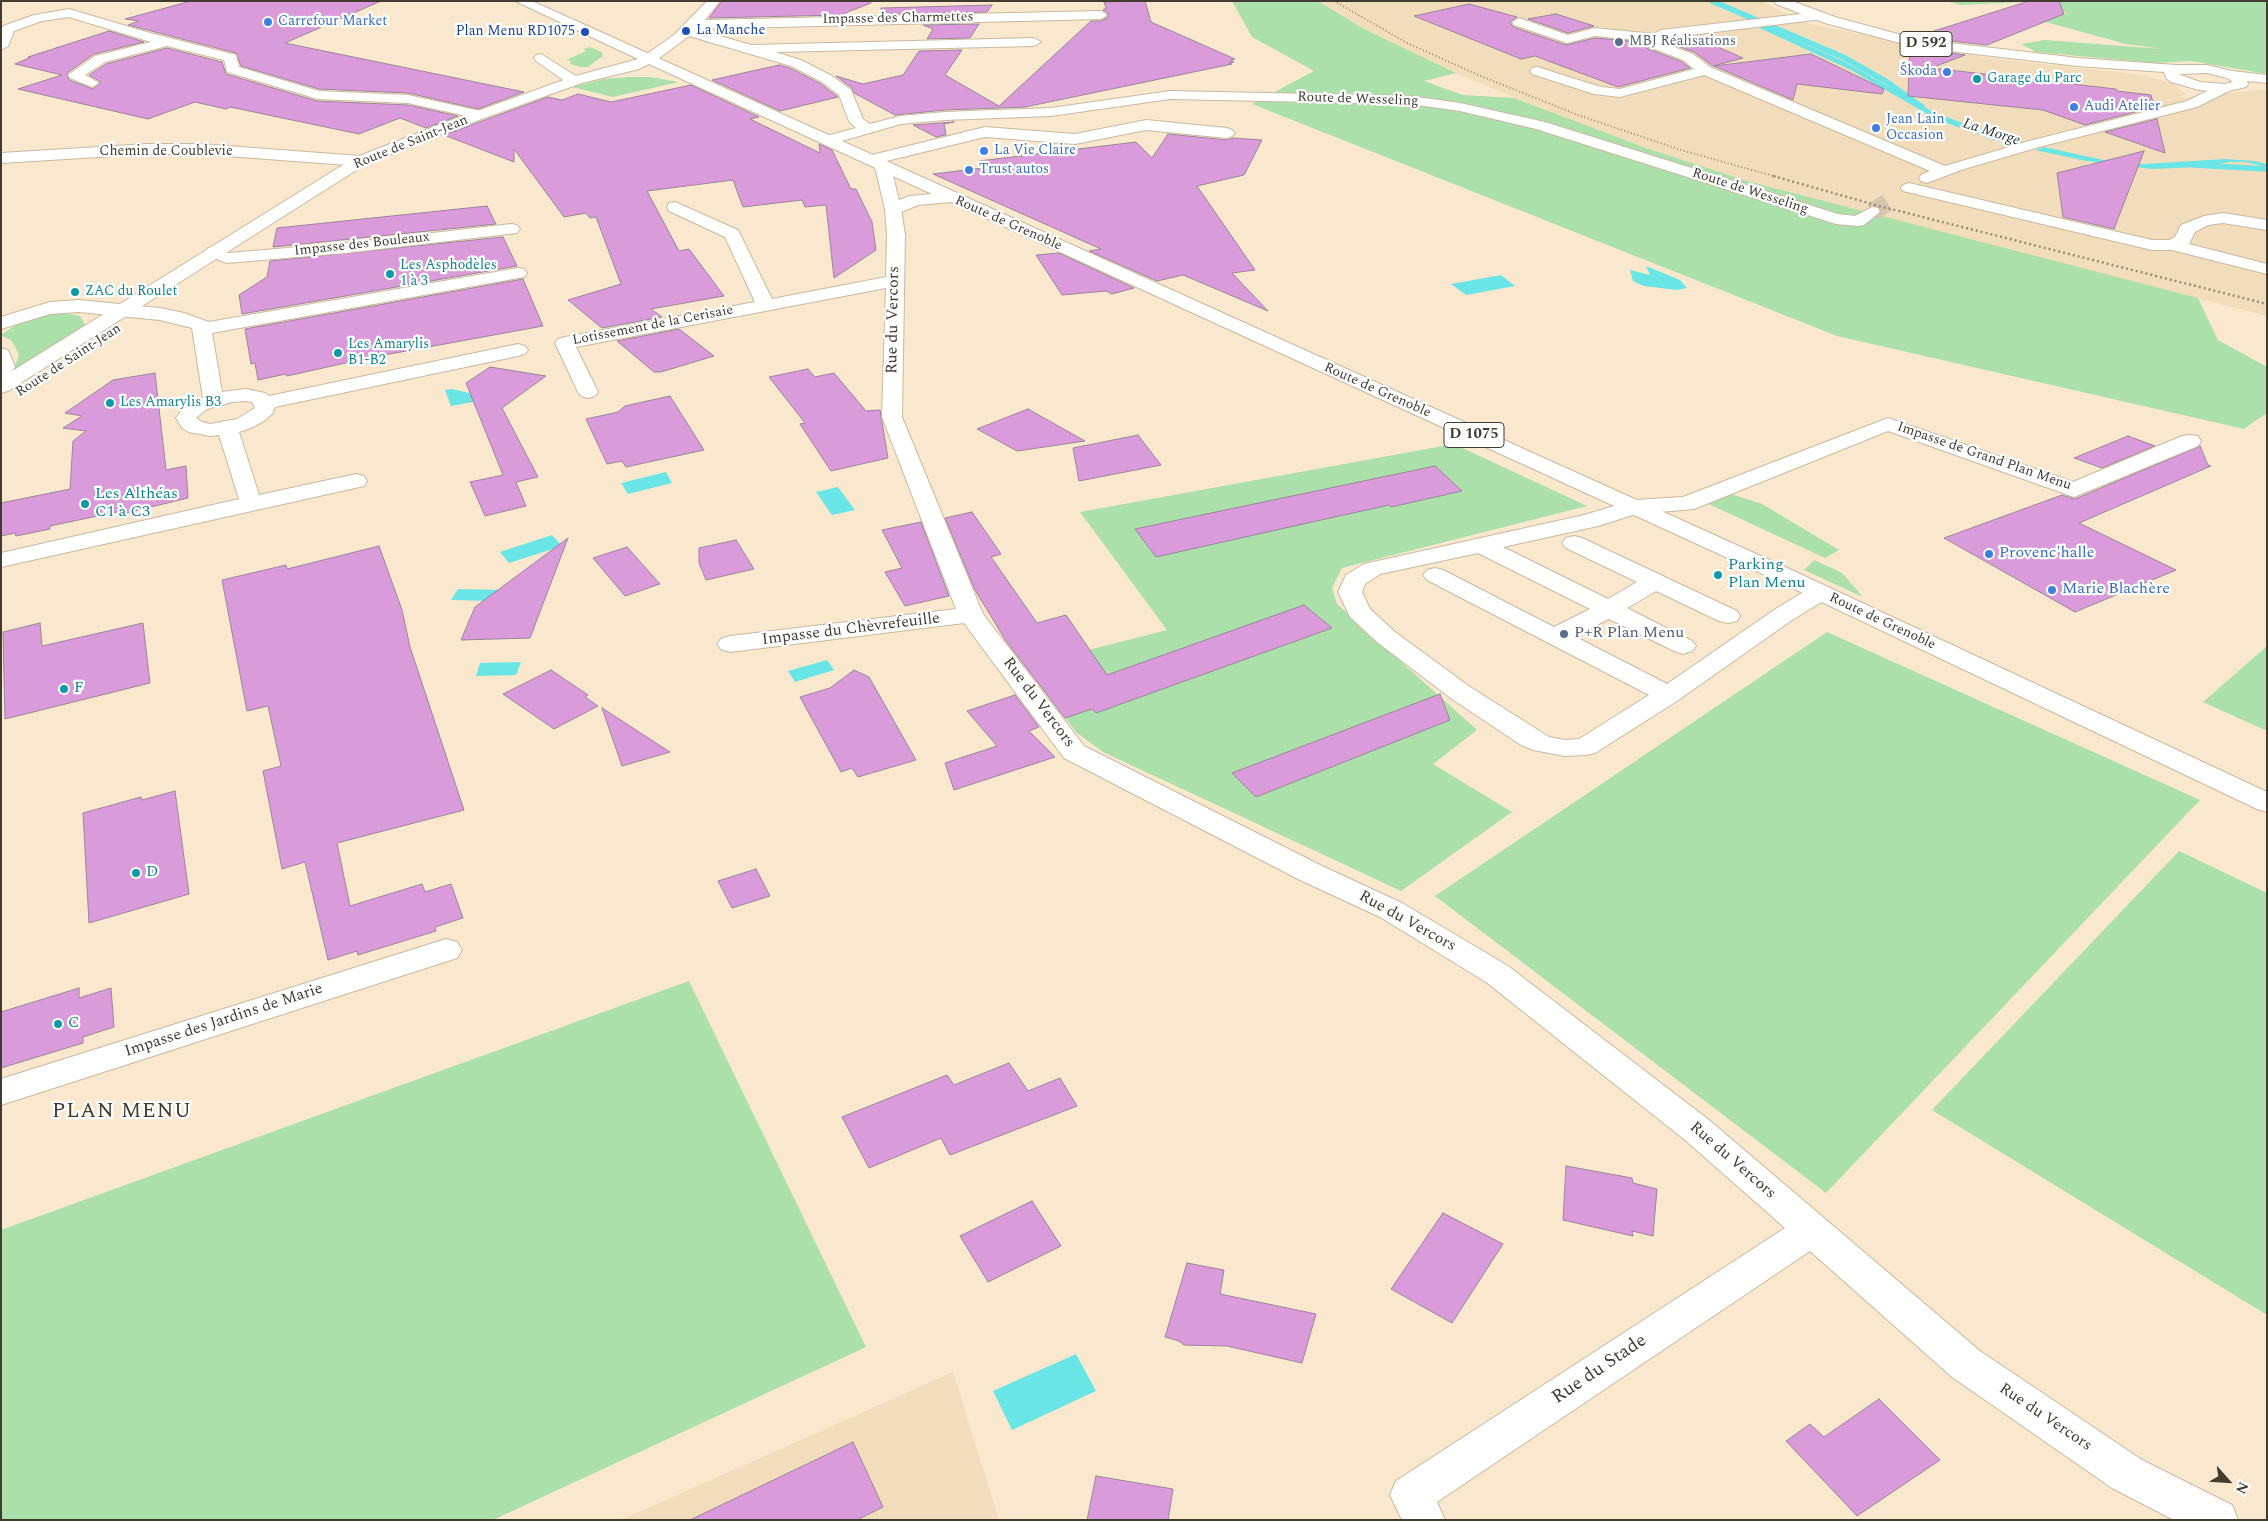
<!DOCTYPE html>
<meta charset="utf-8">
<style>
body{margin:0}
#map{position:relative;width:2268px;height:1521px;overflow:hidden;background:#f9e8cd;font-family:Spectral,serif}
canvas{display:block}
.frame{position:absolute;inset:0;border:2px solid #413b30;pointer-events:none}
.north{position:absolute;left:2203px;top:1456px;width:50px;height:50px;-webkit-text-stroke:4px #fff;paint-order:stroke;rotate:116deg;font-size:14px;font-weight:700;line-height:20px;text-align:center;color:#413b30}
.north::after{content:'';display:block;margin:auto;width:18px;height:22px;background:#413b30;clip-path:polygon(50% 0,100% 100%,50% 72%,0 100%)}
</style>
<div id="map">
<canvas width="2268" height="1521"></canvas>
<div class="frame"></div>
<div class="north">N</div>
</div>
<script>
const g = document.querySelector('canvas').getContext('2d');
g.lineJoin = 'round';
function fillPath(path, color) { g.fillStyle = color; g.fill(path, 'evenodd'); }
const toPath = rows => new Path2D(rows.map(r => 'M' + r).join(''));
function trace(path, color, width, dash) { g.strokeStyle = color; g.lineWidth = width; g.lineCap = dash ? 'butt' : 'round'; g.setLineDash(dash || []); g.stroke(path); }
function write(font, color, halo, rows, align = 'center') {
  g.font = font + ' Spectral,serif'; g.lineWidth = 4.5; g.setLineDash([]); g.textBaseline = 'middle'; g.strokeStyle = halo; g.fillStyle = color; for (const [text, x, y, turn = 0] of rows) {
    g.save(); g.translate(x, y); g.rotate((+turn || 0) * Math.PI / 180); g.textAlign = isNaN(turn) ? turn : align; if (halo) g.strokeText(text, 0, 0); g.fillText(text, 0, 0); g.restore();
  }
}
const built = toPath([
 [1318,1,1763,1,1801,22,1939,50,2005,60,2144,75,2174,84,2186,94,2178,98,2267,89,2267,316,1891,220,1747,181,1646,148,1574,122,1456,73,1364,29],
 [953,1372,999,1520,621,1520]
]);
const green = toPath([
 [1232,1,1318,1,1364,29,1456,73,1424,81,1463,95,1514,98,1646,148,1747,181,2198,298,2218,340,2267,367,2267,413,2244,429,1837,336,1252,104,1314,71,1252,37],
 [1946,1,2267,1,2267,74,2191,61,2154,63,2036,52,2021,44,2045,40,2162,49,2126,44,2042,21,2068,13,2022,2,1961,5],
 [590,47,602,52,603,56,588,67,580,67,570,64,571,61,566,60,586,51,583,49],
 [627,77,650,77,679,82,613,97,572,87,604,79],
 [62,313,80,316,86,326,5,380,15,366,19,355,12,341,1,335,17,324,36,317],
 [1454,444,1587,506,1342,568,1332,588,1337,604,1477,730,1433,764,1512,812,1401,891,1103,752,1077,733,1025,666,1167,630,1080,512],
 [1722,491,1762,504,1839,550,1825,558,1700,500],
 [1814,560,1842,573,1863,597,1804,570],
 [1827,632,2200,800,1826,1193,1435,896],
 [2267,646,2267,731,2203,702],
 [2179,851,2267,893,2267,1315,1932,1110],
 [689,981,866,1347,493,1520,1,1520,1,1230]
]);
const water = toPath([
 [1759,23,1845,62,1933,112,1992,134,2027,143,2018,145,1994,140,1936,119,1851,70,1751,24],
 [2044,147,2108,161,2144,164,2225,159,2254,161,2267,164,2267,167,2246,162,2230,162,2198,167,2152,169,2087,161,2035,150],
 [1646,266,1680,280,1687,288,1677,290,1644,286,1633,281,1630,270,1650,275],
 [1501,275,1515,286,1466,295,1451,284],
 [452,389,482,396,484,400,451,406,445,390],
 [666,472,672,483,628,494,621,483],
 [838,487,855,510,832,515,816,492],
 [552,535,562,546,509,563,500,552],
 [458,589,502,590,496,601,451,600],
 [827,660,834,670,795,682,788,671],
 [521,662,516,675,476,676,480,663],
 [1076,1354,1096,1391,1012,1430,993,1391]
]);
const stream = toPath([
 [1712,1,1843,57,1887,82,1922,107],
 [2194,165,2267,169]
]);
const building = toPath([
 [191,1,381,1,285,43,524,92,478,109,408,93,319,89,241,66,236,53,128,25,139,21,125,19,191,1],
 [722,1,870,1,871,3,840,15,709,18,722,1],
 [1145,1,1151,22,1235,59,1231,60,1234,62,1229,63,1232,64,1025,107,945,110,895,115,854,93,852,88,836,76,863,84,903,75,919,51,962,50,945,75,999,106,1091,21,1101,21,1108,17,1108,13,1103,10,1106,8,1104,2,1145,1],
 [2029,1,2059,1,2064,14,1987,45,1915,37,2029,1],
 [1469,4,1517,17,1510,22,1513,27,1566,45,1595,38,1641,42,1646,48,1682,62,1690,68,1618,87,1535,56,1521,59,1414,16,1469,4],
 [992,5,987,12,891,14,881,10,881,8,992,5],
 [1556,14,1594,26,1568,33,1528,19,1556,14],
 [979,24,970,38,927,39,933,29,923,25,979,24],
 [109,31,144,42,94,54,67,73,69,80,93,89,101,82,89,75,106,64,167,48,222,62,226,74,317,101,408,105,458,116,426,128,400,118,359,134,230,107,226,109,195,102,148,119,18,89,62,75,15,64,31,57,28,57,109,31],
 [1697,38,1743,58,1713,66,1694,52,1669,43,1697,38],
 [1910,48,1965,55,1931,68,2116,89,2117,91,2151,95,2154,107,2085,125,2043,110,1908,96,1910,48],
 [1811,54,1884,89,1882,94,1797,84,1793,100,1714,66,1811,54],
 [779,65,790,68,821,84,838,97,780,111,712,80,779,65],
 [691,85,759,117,750,119,820,153,819,144,832,150,851,189,856,189,872,222,876,250,834,278,826,205,805,207,802,200,743,207,733,180,647,191,679,251,689,249,724,296,651,309,662,317,602,328,568,300,621,284,596,217,590,218,586,213,564,217,514,149,514,162,444,135,548,97,562,100,578,94,611,102,691,85],
 [2157,119,2165,153,2105,132,2157,119],
 [954,122,944,124,946,135,936,137,913,125,954,122],
 [1168,134,1227,140,1233,138,1262,140,1244,175,1197,186,1255,270,1232,273,1268,311,1183,275,1157,281,1089,251,1101,249,933,174,990,167,979,161,1136,142,1152,158,1168,134],
 [2144,151,2114,229,2063,217,2057,173,2144,151],
 [487,206,496,224,273,247,277,228,487,206],
 [503,237,517,266,242,314,239,295,267,277,270,261,503,237],
 [1059,253,1134,288,1112,294,1106,291,1062,295,1036,255,1059,253],
 [523,279,543,326,368,358,287,376,286,374,258,380,255,363,251,364,245,329,523,279],
 [679,329,714,356,661,372,654,372,617,341,679,329],
 [490,367,546,376,502,408,538,477,516,482,526,506,485,516,470,482,503,475,466,383,490,367],
 [808,369,815,377,834,373,866,411,880,410,888,458,831,471,800,424,805,423,769,377,808,369],
 [155,373,166,470,186,466,188,498,126,513,126,510,50,526,50,529,16,536,15,533,1,536,1,503,70,489,73,441,86,431,63,428,82,416,65,413,113,380,155,373],
 [670,396,704,450,626,467,622,461,607,464,586,419,618,412,625,406,670,396],
 [1028,409,1085,441,1017,451,977,429,1028,409],
 [1138,435,1161,465,1079,481,1073,448,1138,435],
 [2128,436,2155,446,2102,468,2074,458,2128,436],
 [2200,446,2208,465,2211,466,2079,523,2176,570,2075,612,1944,538,2062,495,2075,499,2200,446],
 [1435,466,1462,491,1391,507,1389,505,1312,522,1156,557,1135,529,1435,466],
 [972,512,1001,554,991,557,1037,623,1066,615,1107,675,1304,605,1332,628,1096,713,1092,709,1065,718,1006,641,975,590,945,518,972,512],
 [921,522,949,596,905,606,885,572,902,568,882,530,921,522],
 [568,538,530,638,461,640,475,607,568,538],
 [736,540,754,569,706,580,699,563,699,548,736,540],
 [379,546,402,610,410,647,464,810,337,843,350,906,422,884,425,892,451,884,463,918,435,927,436,931,358,955,357,951,328,960,305,862,282,869,263,771,281,766,268,706,247,711,222,580,286,565,287,569,379,546],
 [627,547,660,584,625,596,593,558,627,547],
 [40,623,42,646,143,623,150,683,5,719,3,632,40,623],
 [551,670,588,695,585,697,598,706,554,729,503,694,551,670],
 [854,670,869,677,916,760,858,777,852,768,841,772,800,697,830,688,854,670],
 [1440,694,1450,720,1256,797,1232,773,1440,694],
 [1015,695,1039,727,1029,731,1055,757,954,790,945,763,997,746,967,711,1015,695],
 [602,708,670,752,622,766,602,708],
 [175,791,189,894,89,923,83,813,141,797,142,800,175,791],
 [756,869,770,896,732,908,718,881,756,869],
 [79,988,79,998,111,988,114,1027,83,1037,83,1043,1,1068,1,1012,79,988],
 [1009,1063,1028,1091,1060,1078,1077,1106,950,1155,941,1138,869,1168,842,1117,947,1075,954,1085,1009,1063],
 [1566,1166,1632,1178,1633,1183,1657,1189,1653,1236,1632,1231,1633,1236,1563,1220,1566,1166],
 [1032,1201,1061,1246,988,1282,960,1236,1032,1201],
 [1443,1213,1503,1244,1452,1323,1391,1289,1443,1213],
 [1187,1263,1224,1270,1220,1294,1316,1314,1302,1363,1227,1346,1184,1345,1179,1341,1165,1337,1187,1263],
 [1879,1399,1940,1460,1857,1516,1786,1441,1810,1424,1824,1437,1879,1399],
 [853,1442,883,1507,857,1520,690,1520,853,1442],
 [1096,1476,1173,1489,1168,1520,1087,1520,1096,1476]
]);
const minorTunnel = toPath([
 [1872,212,1894,198]
]);
const minor = toPath([
 [707,1,720,1,705,20,1101,11,1107,15,1101,19,696,29,751,45,1034,38,1041,42,1034,46,775,52,801,60,832,76,851,90,863,119,870,124,900,116,945,112,1051,108,1170,91,1410,96,1460,103,1545,122,1838,214,1855,216,1872,207,1878,208,1880,212,1864,225,1858,226,1836,224,1536,129,1460,111,1410,104,1170,99,1051,116,945,120,901,124,828,145,823,143,820,140,823,137,856,128,849,121,839,95,822,82,791,66,689,36,654,62,644,62,642,59,644,56,674,35,707,1],
 [69,9,150,33,236,55,239,67,319,91,408,95,485,112,487,115,480,119,408,103,318,99,227,72,224,60,167,46,105,62,85,75,99,83,92,87,70,78,68,75,95,56,151,42,69,17,42,21,14,31,8,46,1,50,1,29,3,26,34,15,69,9],
 [1818,12,1823,13,1824,16,1823,19,1665,38,1661,42,1693,54,1710,67,1945,166,2029,141,2187,101,2219,85,2229,85,2231,88,2229,91,2197,107,2039,147,1961,170,1927,183,1921,181,1919,178,1921,175,1930,171,1704,75,1620,97,1594,94,1532,74,1530,71,1532,68,1537,67,1601,87,1620,89,1694,69,1683,60,1647,46,1645,43,1647,41,1595,36,1567,43,1514,25,1512,22,1519,18,1568,35,1595,28,1654,34,1661,30,1818,12],
 [541,54,579,78,581,81,579,84,569,84,536,61,534,58,536,55,541,54],
 [1146,120,1227,128,1232,130,1235,133,1232,136,1227,138,1146,130,1075,144,985,137,870,165,864,163,862,160,864,157,985,127,1075,134,1146,120],
 [147,144,201,144,360,156,366,158,368,161,366,164,360,166,201,154,147,154,1,163,1,153,147,144],
 [883,162,889,164,891,167,901,209,905,235,902,417,983,614,1084,746,1322,866,1402,903,1508,966,1709,1120,1980,1351,2142,1460,2232,1505,2238,1520,2174,1520,2112,1488,1952,1377,1810,1251,1437,1502,1445,1520,1402,1520,1390,1495,1396,1481,1785,1228,1685,1140,1486,982,1380,917,1300,880,1064,758,964,623,730,652,721,649,717,644,721,639,730,636,956,609,882,417,886,288,576,347,598,392,595,396,588,398,581,396,578,392,555,343,558,339,565,337,755,302,725,237,669,211,667,207,669,203,675,202,738,230,772,299,886,277,887,235,885,209,875,167,877,164,883,162],
 [1909,183,2152,240,2169,240,2175,237,2181,225,2204,216,2223,213,2267,220,2267,230,2223,223,2208,225,2195,232,2189,244,2267,264,2267,274,2172,250,2152,250,1903,191,1901,188,1903,185,1909,183],
 [511,224,517,225,520,229,517,233,345,253,227,263,208,256,205,252,208,248,214,247,229,253,345,243,511,224],
 [518,268,524,269,527,273,524,277,212,333,222,392,246,389,265,393,269,396,518,344,525,346,528,350,525,354,518,356,275,407,272,414,264,421,251,428,239,432,259,495,356,474,364,476,367,481,364,486,1,567,1,553,239,499,219,435,210,436,189,432,182,428,176,418,184,407,203,398,192,328,160,320,79,312,50,314,1,329,1,317,50,302,79,300,160,308,184,313,209,322,518,268],
 [246,401,252,402,255,408,237,419,210,424,202,422,196,418,207,409,232,402,246,401],
 [1,348,8,350,15,367,8,376,1,378,1,348],
 [1888,418,2073,482,2182,436,2190,435,2198,436,2201,441,2198,446,2074,497,1888,431,1694,509,1636,514,1598,526,1503,547,1608,599,1637,582,1566,548,1562,543,1566,538,1574,536,1582,538,1737,611,1740,616,1737,621,1728,623,1719,621,1656,591,1627,608,1692,641,1696,646,1692,651,1683,654,1674,651,1609,619,1574,636,1667,684,1774,610,1810,588,1819,586,1828,588,1831,593,1828,598,1792,620,1677,701,1595,753,1585,755,1565,756,1533,750,1521,745,1452,699,1377,642,1350,617,1338,592,1346,575,1364,564,1584,515,1634,500,1683,497,1888,418],
 [1478,553,1590,609,1554,627,1443,570,1435,568,1427,570,1423,575,1427,580,1649,695,1579,739,1565,740,1549,737,1470,687,1395,632,1370,609,1362,592,1365,584,1380,574,1478,553],
 [446,939,457,942,462,950,457,958,1,1105,1,1079,446,939]
]);
const major = toPath([
 [515,1,532,1,1783,566,2267,792,2267,812,2257,809,1767,576,951,202,918,205,899,213,887,213,885,209,887,205,909,196,932,194,649,64,639,69,582,83,451,130,366,164,8,391,1,393,1,378,354,158,441,124,572,77,638,59,515,1],
 [1774,1,1792,1,1835,17,1916,39,2078,58,2176,65,2207,65,2232,71,2267,75,2267,83,2247,81,2248,84,2246,87,2224,92,2199,90,2171,82,2166,78,2164,72,2078,66,1915,47,1825,23,1776,4,1774,1],
 [2207,73,2227,78,2233,82,2224,84,2200,82,2178,74,2207,73]
]);
const railFar1 = toPath([
 [1334,1,1407,43,1483,77,1578,115,1681,150,1777,177]
]);
const rail = toPath([
 [1773,176,1879,206,2267,304]
]);
const markers = [
 [268,22,5,"#3f7fe0"],
 [686,31,5,"#1a4fb4"],
 [585,32,5,"#1a4fb4"],
 [1619,42,5,"#5c6f8a"],
 [1947,72,5,"#3f7fe0"],
 [1977,79,5,"#0f9aa8"],
 [2074,107,5,"#3f7fe0"],
 [1876,128,5,"#3f7fe0"],
 [984,151,5,"#3f7fe0"],
 [969,170,5,"#3f7fe0"],
 [390,274,5,"#0f9aa8"],
 [75,292,5,"#0f9aa8"],
 [338,353,5,"#0f9aa8"],
 [110,403,5,"#0f9aa8"],
 [85,504,5,"#0f9aa8"],
 [1989,554,5,"#3f7fe0"],
 [1718,575,5,"#0f9aa8"],
 [2052,590,5,"#3f7fe0"],
 [1564,634,5,"#5c6f8a"],
 [64,689,5,"#0f9aa8"],
 [136,873,5,"#0f9aa8"],
 [58,1024,5,"#0f9aa8"]
];
const farStreetnames = [
 ["Impasse des Charmettes",898,19,-1],
 ["Route de Wesseling",1358,100,2],
 ["Route de Saint-Jean",411,143,-22],
 ["Chemin de Coublevie",166,152],
 ["Route de Wesseling",1750,192,18],
 ["Route de Grenoble",1008,224,24],
 ["Impasse des Bouleaux",362,245,-6],
 ["Lotissement de la Cerisaie",653,326,-11],
 ["Route de Saint-Jean",69,361,-33],
 ["Route de Grenoble",1377,391,24],
 ["Impasse de Grand Plan Menu",1984,457,19],
 ["Route de Grenoble",1882,622,25]
];
const farShopnames = [
 ["Carrefour Market",278,22],
 ["Škoda",1937,72,"right"],
 ["Audi Atelier",2084,107],
 ["Jean Lain",1886,120],
 ["Occasion",1886,136],
 ["La Vie Claire",994,151],
 ["Trust autos",979,170]
];
const farTransitnames = [
 ["La Manche",696,31],
 ["Plan Menu RD1075",575,32,"right"]
];
const farServicenames = [
 ["MBJ Réalisations",1629,42]
];
const farCulturenames = [
 ["Garage du Parc",1987,79],
 ["Les Asphodèles",400,266],
 ["1 à 3",400,282],
 ["ZAC du Roulet",85,292],
 ["Les Amarylis",348,345],
 ["B1-B2",348,361],
 ["Les Amarylis B3",120,403]
];
const shields = [
 [1926,44,52],
 [1474,435,60]
];
const shieldNames = [
 ["D 592",1926,44],
 ["D 1075",1474,435]
];
const farWaternames = [
 ["La Morge",1991,133,18]
];
const streetNames = [
 ["Rue du Vercors",894,320,-89],
 ["Impasse du Chèvrefeuille",851,630,-7],
 ["Rue du Vercors",1038,703,53],
 ["Rue du Vercors",1407,922,29],
 ["Impasse des Jardins de Marie",224,1021,-18],
 ["Rue du Vercors",1732,1161,41],
 ["Rue du Vercors",2045,1418,34]
];
const cultureNames = [
 ["Les Althéas",95,495],
 ["C1 à C3",95,513],
 ["Parking",1728,566],
 ["Plan Menu",1728,584],
 ["F",74,689],
 ["D",146,873],
 ["C",68,1024]
];
const shopNames = [
 ["Provenc'halle",1999,554],
 ["Marie Blachère",2062,590]
];
const serviceNames = [
 ["P+R Plan Menu",1574,634]
];
const nearStreetnames = [
 ["Rue du Stade",1600,1370,-34]
];
const nearNeighbourhoodnames = [
 ["PLAN MENU",122,1113]
];
fillPath(built, '#f1ddbc');
fillPath(green, '#ace0ab');
fillPath(water, '#69e5e5');
trace(stream, '#69e5e5', 5.5);
fillPath(building, '#da9bda');
trace(building, '#9a859a', 1);
trace(minorTunnel, '#d4c5ae', 18, [18, 9]);
trace(minor, '#c9b99f', 2);
trace(major, '#c9b99f', 2);
fillPath(minor, '#fff');
fillPath(major, '#fff');
trace(railFar1, '#978b79', 2, [1, 2.5]);
trace(rail, '#978b79', 2.5, [2, 3]);
for (const [x, y, r, color] of markers) { const dot = new Path2D(); dot.arc(x, y, r, 0, 2 * Math.PI); g.fillStyle = color; g.fill(dot); trace(dot, '#fff', 2); }
write('14px', '#413b30', '#fff', farStreetnames);
write('14px', '#366cbe', '#fff', farShopnames, 'left');
write('14px', '#164399', '#fff', farTransitnames, 'left');
write('14px', '#4e5e75', '#fff', farServicenames, 'left');
write('14px', '#0d838f', '#fff', farCulturenames, 'left');
for (const [x, y, w] of shields) { const box = new Path2D(); box.roundRect(x - w / 2, y - 12.5, w, 25, 4); g.fillStyle = '#fff'; g.fill(box); trace(box, '#413b30', 1); }
write('bold 15px', '#413b30', null, shieldNames);
write('italic 15px', '#1b3131', '#fff', farWaternames);
write('16px', '#413b30', '#fff', streetNames);
write('16px', '#0d838f', '#fff', cultureNames, 'left');
write('16px', '#366cbe', '#fff', shopNames, 'left');
write('16px', '#4e5e75', '#fff', serviceNames, 'left');
write('19px', '#413b30', '#fff', nearStreetnames);
g.letterSpacing = '1px';
write('21px', '#413b30', '#fff', nearNeighbourhoodnames);
g.letterSpacing = '0px';
</script>
